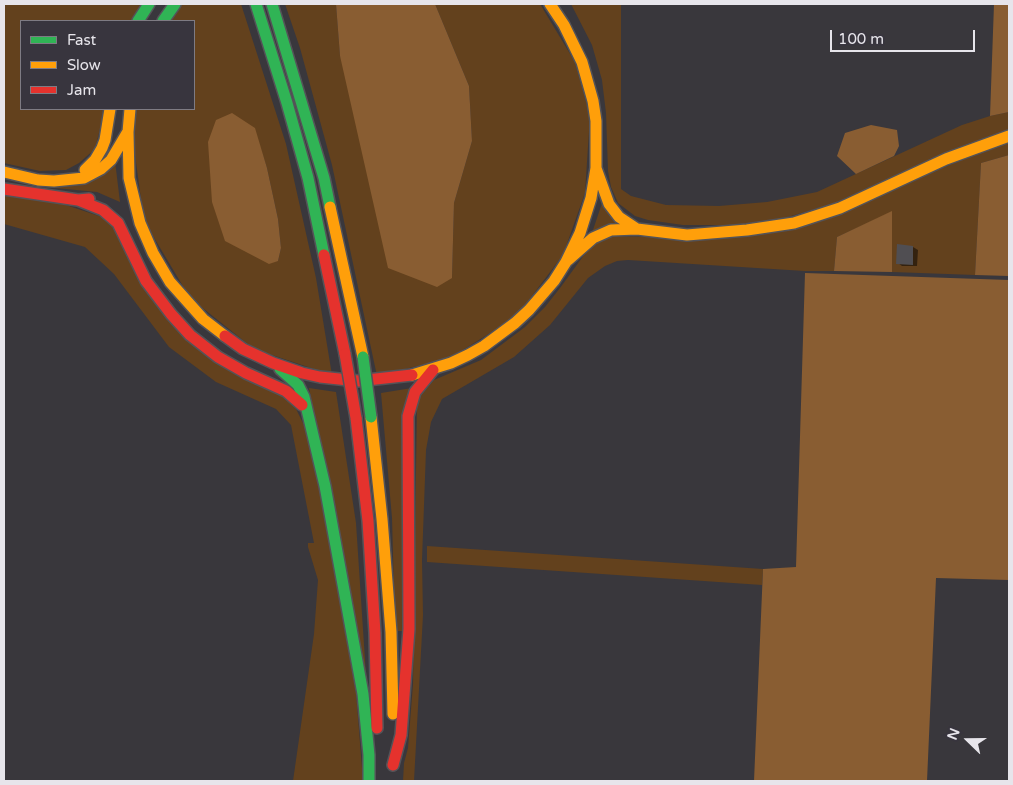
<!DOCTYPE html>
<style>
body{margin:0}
#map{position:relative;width:1013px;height:785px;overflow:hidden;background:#39373c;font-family:"Varela Round",sans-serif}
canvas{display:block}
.frame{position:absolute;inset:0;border:5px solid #e7e5eb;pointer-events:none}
.legend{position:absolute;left:20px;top:20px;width:175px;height:90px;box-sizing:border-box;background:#38353e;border:1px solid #7e7b83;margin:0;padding:6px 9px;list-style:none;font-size:15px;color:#e7e5eb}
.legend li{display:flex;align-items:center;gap:10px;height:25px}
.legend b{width:25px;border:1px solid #7e7b83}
.north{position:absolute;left:943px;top:715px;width:50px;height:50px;-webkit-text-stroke:4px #38353e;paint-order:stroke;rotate:292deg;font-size:14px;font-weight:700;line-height:20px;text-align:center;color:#e7e5eb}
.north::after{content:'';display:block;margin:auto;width:18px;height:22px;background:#e7e5eb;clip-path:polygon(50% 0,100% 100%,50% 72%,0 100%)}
.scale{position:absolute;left:830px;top:30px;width:145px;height:22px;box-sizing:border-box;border:2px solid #e7e5eb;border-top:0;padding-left:6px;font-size:15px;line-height:18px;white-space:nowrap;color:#e7e5eb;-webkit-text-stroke:4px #38353e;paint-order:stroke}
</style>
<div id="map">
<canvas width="1013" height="785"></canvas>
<div class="frame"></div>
<ul class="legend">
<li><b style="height:6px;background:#30b455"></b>Fast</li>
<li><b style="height:6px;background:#ff9f0a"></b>Slow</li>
<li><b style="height:6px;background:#e5322d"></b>Jam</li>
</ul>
<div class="north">N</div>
<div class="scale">100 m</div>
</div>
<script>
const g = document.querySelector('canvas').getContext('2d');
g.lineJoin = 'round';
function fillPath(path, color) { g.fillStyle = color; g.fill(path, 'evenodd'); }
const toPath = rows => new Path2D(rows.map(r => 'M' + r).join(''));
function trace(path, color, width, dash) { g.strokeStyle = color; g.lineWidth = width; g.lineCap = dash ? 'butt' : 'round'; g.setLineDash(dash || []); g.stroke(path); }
const green = toPath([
 [4,4,143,4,134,21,21,21,21,109,105,109,95,149,79,163,66,170,40,171,4,163],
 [182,4,241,4,286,144,316,278,332,375,254,349,190,298,144,221,132,133,136,109,194,109,194,21,170,21],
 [254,128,267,168,278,219,281,248,278,261],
 [285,4,336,4,340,56,452,278,454,203,472,141,469,86,435,4,540,4,575,62,590,116,585,193,563,255,516,317,450,358,377,376,332,165,300,48],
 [571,4,621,4,621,189,631,196,666,205,719,206,767,202,817,192,962,125,990,116,1009,112,1009,130,839,202,792,218,746,225,683,225,648,220,635,216,618,203,611,187,608,171,606,113,602,80,592,45],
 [1009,141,1009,155,981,163,975,275,892,272,892,212,837,237,834,271,805,271,628,260,617,261,605,266,588,278,550,325,514,357,442,399,431,422,426,450,422,560,423,615,414,781,403,781,404,763,408,748,413,684,417,400,434,380,481,360,525,327,545,307,560,288,592,244,602,236,715,238,902,184],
 [115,161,120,202,97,192,55,188],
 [4,193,60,203,108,219,161,308,279,392,296,409,310,437,356,692,363,781,293,781,314,634,318,580,308,547,308,543,314,543,291,425,276,409,216,382,169,347,114,274,85,247,4,224],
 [602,203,618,224,592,233],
 [309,388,336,392,356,523,366,675],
 [412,388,403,631,395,631,392,518,381,393],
 [427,546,763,569,762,585,427,562]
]);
const forest = toPath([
 [336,4,435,4,469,86,472,141,454,203,452,278,437,287,388,268,340,56],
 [994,4,1009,4,1009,112,990,116],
 [232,113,255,128,267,168,278,219,281,248,278,261,269,264,225,241,212,202,208,142,216,120],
 [871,125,897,130,899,146,894,156,856,174,837,156,845,133],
 [1009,155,1009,276,975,275,981,163],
 [892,211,892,272,834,271,837,237],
 [805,273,1009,280,1009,580,936,578,927,781,754,781,763,569,796,567]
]);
const shadow = toPath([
 [898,246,913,247,918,250,917,266,902,266,898,263]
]);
const building = toPath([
 [897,244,913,246,913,265,896,264]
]);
const fast = toPath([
 [256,4,287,103,308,178,324,255],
 [272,4,324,178,330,207],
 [138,21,149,4],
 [163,21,175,4],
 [280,369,298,385,304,397,325,486,363,694,369,755,369,781]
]);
const slow = toPath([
 [130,109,128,132,129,178,140,223,153,253,170,282,203,319,225,336],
 [596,168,609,204,619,217,637,229],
 [85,170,95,160,102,148,105,140,110,109],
 [4,172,38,180,54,181,84,178,101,169,111,160,127,133],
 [330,207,363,357],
 [568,260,593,238,611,230,637,229,687,235,747,230,794,223,840,208,946,159,1009,136],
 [412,375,451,363,468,355,484,346,515,323,529,310,554,281,566,262,580,233,591,198,596,168,596,121,593,101,582,62,564,25,550,4],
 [371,417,382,519,391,632,393,714]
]);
const jam = toPath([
 [4,189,78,200,89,199],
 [78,200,103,210,118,223,146,281,171,314,190,335,218,357,246,373,286,391,302,405],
 [324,255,345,354],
 [225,336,243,349,273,363,302,373,320,377,358,381,412,375],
 [356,418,368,521,375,633,377,728],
 [393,765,401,735,409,629,408,416,415,392,433,370]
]);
const fastBridge = toPath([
 [363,357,371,417]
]);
const jamBridge = toPath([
 [345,354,356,418]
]);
fillPath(green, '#63411d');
fillPath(forest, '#895d32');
fillPath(shadow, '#0007');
fillPath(building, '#504e52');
trace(fast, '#545358', 14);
trace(slow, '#545358', 14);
trace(jam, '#545358', 14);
trace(fast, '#30b455', 11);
trace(slow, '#ff9f0a', 11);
trace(jam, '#e5322d', 11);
trace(fastBridge, '#545358', 14, []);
trace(jamBridge, '#545358', 14, []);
trace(fastBridge, '#30b455', 11);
trace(jamBridge, '#e5322d', 11);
</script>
